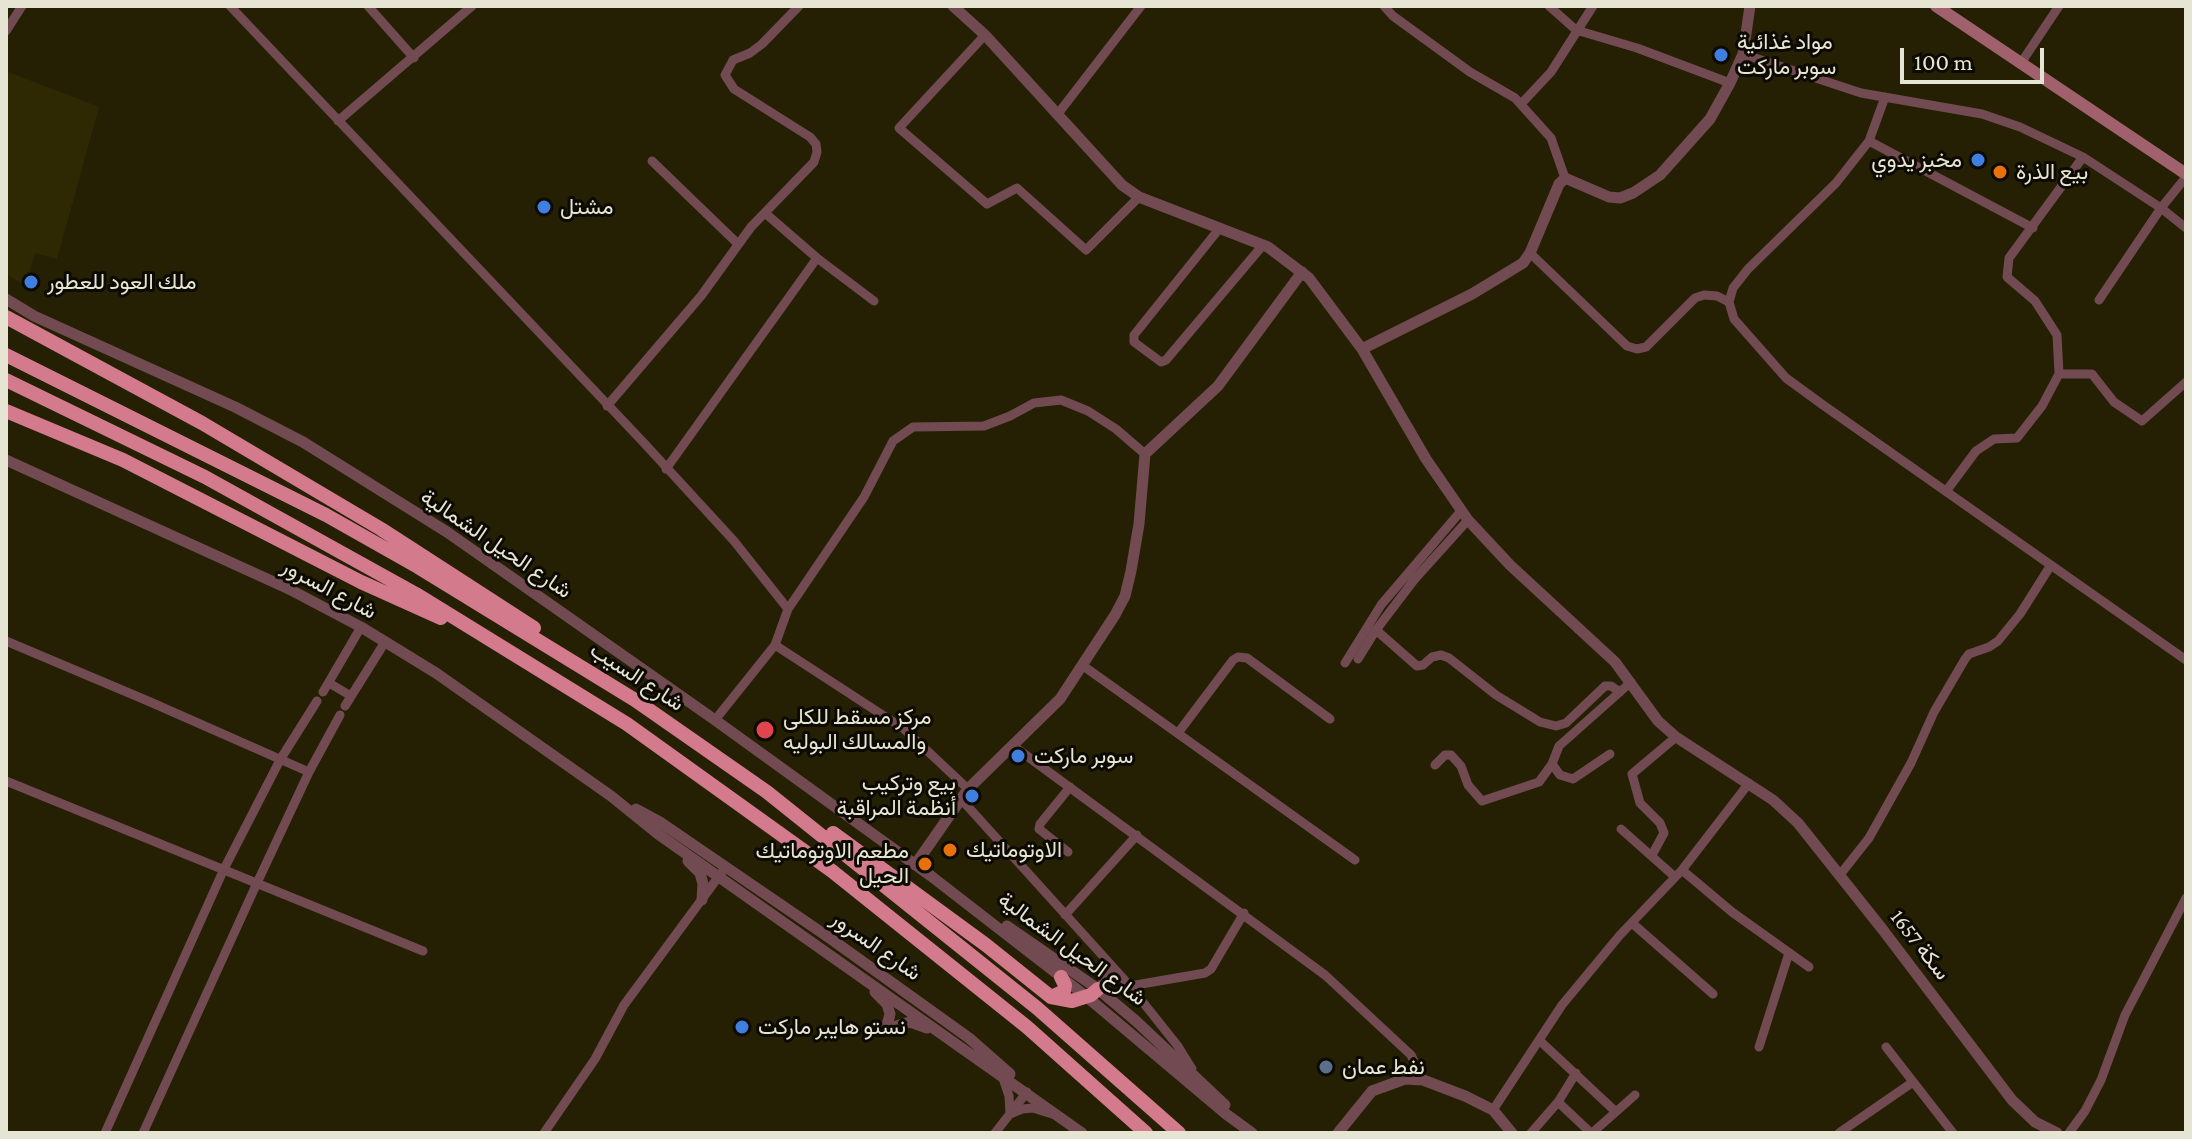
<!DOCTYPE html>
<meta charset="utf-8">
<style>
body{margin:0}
#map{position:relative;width:2192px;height:1139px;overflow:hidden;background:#252004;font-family:"Crimson Pro",serif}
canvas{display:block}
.frame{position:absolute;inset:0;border:8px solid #e6e4d3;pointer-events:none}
.scale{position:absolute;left:1900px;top:48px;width:144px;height:36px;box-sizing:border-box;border:4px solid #e6e4d3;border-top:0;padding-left:10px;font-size:24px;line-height:28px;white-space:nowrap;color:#e6e4d3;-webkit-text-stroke:6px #0c0a02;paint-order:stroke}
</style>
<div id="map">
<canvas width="2192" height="1139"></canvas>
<div class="frame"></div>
<div class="scale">100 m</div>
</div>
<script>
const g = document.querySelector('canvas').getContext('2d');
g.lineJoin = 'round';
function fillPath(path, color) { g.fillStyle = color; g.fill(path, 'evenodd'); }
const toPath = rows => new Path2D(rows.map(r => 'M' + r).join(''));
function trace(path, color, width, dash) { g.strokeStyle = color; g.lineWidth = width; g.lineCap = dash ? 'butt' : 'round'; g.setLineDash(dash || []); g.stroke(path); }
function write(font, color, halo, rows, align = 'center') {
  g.font = font + ' "Crimson Pro",Vazirmatn,serif'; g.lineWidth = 6; g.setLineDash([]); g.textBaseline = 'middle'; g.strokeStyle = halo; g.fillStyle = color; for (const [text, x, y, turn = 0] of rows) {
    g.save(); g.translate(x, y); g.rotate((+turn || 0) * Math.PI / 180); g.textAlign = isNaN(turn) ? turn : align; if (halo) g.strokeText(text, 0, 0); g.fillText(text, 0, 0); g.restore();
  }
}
const built = toPath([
 [6,71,99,107,57,259,36,253,24,285,6,274]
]);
const minor = toPath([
 [230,6,644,443,734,541,788,609],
 [368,6,414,58],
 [1384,6,1393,16,1470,72,1515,98,1551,138,1565,178],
 [1549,6,1576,30,1637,48,1730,83],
 [6,31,22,6],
 [985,35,899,128,987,204,1017,188,1086,250,1139,197],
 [1743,54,1861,93,1982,114,2020,127,2083,157,2161,208,2186,228],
 [2021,63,2059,6],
 [1885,97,1869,141,1836,183,1748,269,1733,288,1729,302,1734,319,1786,378,1823,405,2186,660],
 [1521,104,1551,72,1593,6],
 [1057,115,1141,6],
 [338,121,472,6],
 [1869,141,2033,228],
 [652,161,738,244],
 [765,213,817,258,874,301],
 [1219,229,1134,335,1134,342,1161,362,1166,360,1263,245],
 [1530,253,1627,346,1637,349,1646,347,1695,298,1704,295,1717,296,1729,302],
 [2099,300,2161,208,2186,177],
 [2059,374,2092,374,2114,402,2142,421,2186,382],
 [607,406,701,296,751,227,814,162,817,152,816,144,810,137,734,89,725,75,733,60,750,53,762,44,799,6],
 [666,469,817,258],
 [1947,490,1976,451,1994,439,2017,438,2042,406,2059,374,2057,335,2035,301,2007,277,2009,258,2083,157],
 [1376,630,1417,666,1423,665,1432,657,1441,655,1449,658,1496,695,1540,722,1556,726,1566,723,1605,686,1611,686,1620,692],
 [6,641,148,701,309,772],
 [775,645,904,729,968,789],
 [1358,659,1376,630,1414,580,1468,520],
 [1345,663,1381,605,1461,511],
 [1082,665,1355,860],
 [329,683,351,696],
 [323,692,361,627],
 [345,706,385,642],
 [715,720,775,645,788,609,864,497,893,441,913,427,984,426,1010,416,1034,403,1061,400,1088,411,1116,429,1145,454],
 [1178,733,1233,660,1238,657,1247,658,1330,719],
 [1012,745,1325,975,1411,1055,1423,1080],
 [1552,764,1560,775,1573,779,1610,754],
 [1435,765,1445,755,1451,755,1461,766,1468,785,1482,801,1539,782,1552,764,1559,746,1631,682],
 [6,781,423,951],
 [961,799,1130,986,1177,1045,1192,1069],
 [1621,829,1675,877],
 [1068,852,1039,829,1040,824,1070,787],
 [1652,855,1664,833,1660,823,1640,803,1632,774,1676,737],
 [1682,870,1732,912,1809,967],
 [1839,876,1869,838,1911,763,1934,712,1965,659,1969,654,1989,647,1998,641,2020,614,2051,565],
 [1065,915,1137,835],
 [1632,923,1713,994],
 [1130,986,1205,973,1211,969,1244,913],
 [1098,989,1113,969],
 [1539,1040,1615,1111],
 [1759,1047,1789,953],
 [1886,1047,1953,1133],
 [1003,1078,1009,1096,1010,1114,1022,1109,1033,1108,1052,1114],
 [1558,1102,1591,1133],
 [1493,1110,1562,1005,1620,935,1682,870,1749,783],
 [105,1133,224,869,280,760,317,701],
 [143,1133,257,883,309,772,340,715],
 [544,1133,595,1059,624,1005,722,872],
 [995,1133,1027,1092],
 [1531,1133,1558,1102,1576,1073],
 [1592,1133,1635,1095],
 [1839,1133,1913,1082],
 [2069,1133,2085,1111,2101,1080,2125,1015,2186,898]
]);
const tertiary = toPath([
 [953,6,985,35,1122,185,1139,197,1268,247,1309,278,1362,349,1426,459,1468,520,1510,565,1615,662,1658,721,1676,737,1773,800,1798,823,1883,930,2012,1100,2035,1122,2057,1133],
 [6,299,34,316,235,407,303,442,447,532,715,720,931,876,1087,997,1226,1114,1252,1133],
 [1362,349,1472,294,1523,263,1530,253,1559,184,1565,178,1609,197,1620,198,1633,193,1660,175,1710,119,1730,83,1743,54,1750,6],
 [6,460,289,589,361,627,436,673,611,796,658,834,1082,1133],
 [636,809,660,822,831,939,969,1038,1010,1074],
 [688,861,700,873,703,884,702,900],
 [915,865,968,789,1060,699,1115,615,1125,596,1131,571,1139,524,1145,454,1218,386,1302,272],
 [1007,926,1098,989,1136,1021,1225,1105],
 [875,992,887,1004,890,1014,886,1029],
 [886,1029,910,1022,927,1028],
 [1338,1133,1372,1091,1405,1079,1423,1080,1465,1096,1493,1110,1512,1133]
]);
const secondary = toPath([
 [1936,6,2186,174]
]);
const trunk = toPath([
 [6,317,202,423,381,529,534,628],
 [6,355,326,515,418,567,635,700,767,792,1037,1008,1179,1133],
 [6,380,205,477,416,594,627,724,832,871,1027,1027,1146,1133],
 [6,411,123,460,361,582,441,618],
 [833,833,986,945,1051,997,1072,1001,1091,995,1098,989],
 [1051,997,1064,991,1065,985,1061,977]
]);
const markers = [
 [1721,55,8,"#3f7fe0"],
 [1978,160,8,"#3f7fe0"],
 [2000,172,8,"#e8710a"],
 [544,207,8,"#3f7fe0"],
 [31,282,8,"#3f7fe0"],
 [765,730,10,"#e0444e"],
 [1018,756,8,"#3f7fe0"],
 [972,796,8,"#3f7fe0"],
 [950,850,8,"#e8710a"],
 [925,864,8,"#e8710a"],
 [742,1027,8,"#3f7fe0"],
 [1326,1067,8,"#5c6f8a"]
];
const poiNames = [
 ["مواد غذائية",1737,42],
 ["سوبر ماركت",1737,67],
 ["مخبز يدوي",1962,160,"right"],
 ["بيع الذرة",2016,172],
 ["مشتل",560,207],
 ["ملك العود للعطور",47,282],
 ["مركز مسقط للكلى",783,717],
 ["والمسالك البوليه",783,742],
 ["سوبر ماركت",1034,756],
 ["بيع وتركيب",956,783,"right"],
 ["أنظمة المراقبة",956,808,"right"],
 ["الاوتوماتيك",966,850],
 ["مطعم الاوتوماتيك",909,851,"right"],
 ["الحيل",909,876,"right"],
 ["نستو هايبر ماركت",758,1027],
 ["نفط عمان",1342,1067]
];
const streetNames = [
 ["شارع الحيل الشمالية",496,544,34],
 ["شارع السرور",329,589,28],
 ["شارع السيب",637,677,33],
 ["سكة 1657",1920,945,52],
 ["شارع السرور",876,946,35],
 ["شارع الحيل الشمالية",1072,949,36]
];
fillPath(built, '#2f2903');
trace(minor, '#724a51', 9);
trace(tertiary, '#724a51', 11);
trace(secondary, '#a0616d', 12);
trace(trunk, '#d37a8c', 14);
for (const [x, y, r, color] of markers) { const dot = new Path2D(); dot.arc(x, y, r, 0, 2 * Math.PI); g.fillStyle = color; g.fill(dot); trace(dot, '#0c0a02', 3); }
write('22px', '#e6e4d3', '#0c0a02', poiNames, 'left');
write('22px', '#e6e4d3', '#0c0a02', streetNames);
</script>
